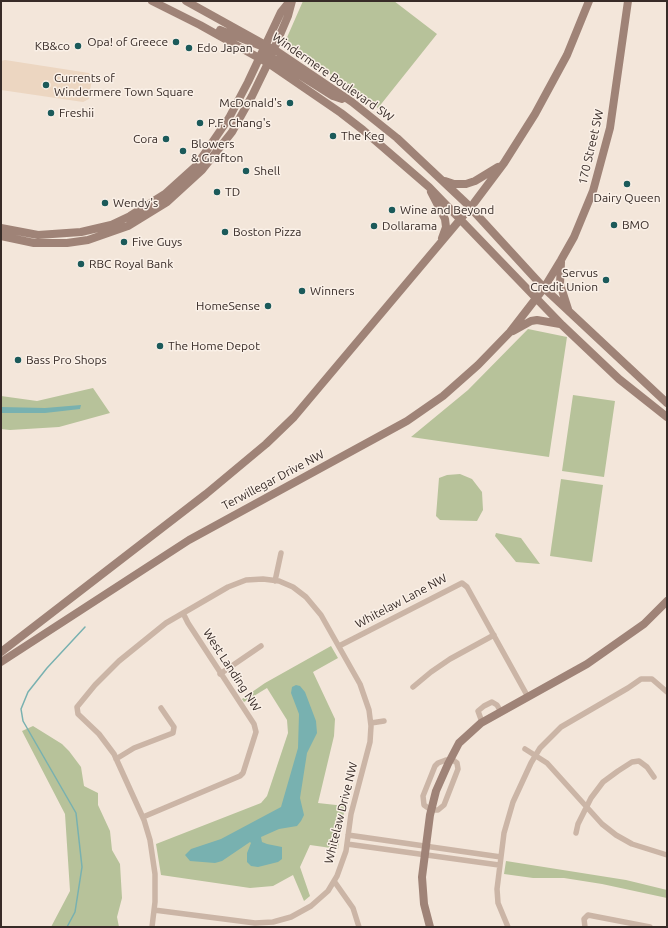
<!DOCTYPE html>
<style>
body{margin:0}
#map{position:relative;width:668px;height:928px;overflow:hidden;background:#f3e6da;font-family:Ubuntu,sans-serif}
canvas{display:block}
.frame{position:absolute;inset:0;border:2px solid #372b27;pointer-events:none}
</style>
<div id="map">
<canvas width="668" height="928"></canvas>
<div class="frame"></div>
</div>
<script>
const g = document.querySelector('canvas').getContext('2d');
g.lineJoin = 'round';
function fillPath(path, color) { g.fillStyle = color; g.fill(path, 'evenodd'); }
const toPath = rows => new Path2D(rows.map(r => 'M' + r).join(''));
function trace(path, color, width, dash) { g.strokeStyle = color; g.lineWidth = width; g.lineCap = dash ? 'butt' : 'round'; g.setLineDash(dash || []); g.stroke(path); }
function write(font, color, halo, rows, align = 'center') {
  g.font = font + ' Ubuntu,sans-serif'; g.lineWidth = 3; g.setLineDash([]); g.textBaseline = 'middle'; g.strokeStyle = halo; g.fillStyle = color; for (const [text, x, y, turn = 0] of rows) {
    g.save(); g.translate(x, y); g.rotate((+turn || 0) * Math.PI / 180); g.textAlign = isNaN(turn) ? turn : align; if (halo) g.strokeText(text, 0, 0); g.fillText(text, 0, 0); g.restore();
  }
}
const green = toPath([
 [303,1,394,1,437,34,378,108,285,42],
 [528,329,567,337,549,457,411,437,468,390],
 [93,388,110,413,59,427,10,430,1,429,1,396,37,401],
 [573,395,615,401,604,477,562,471],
 [460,474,472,479,482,492,483,510,477,521,440,520,436,516,439,478,447,475],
 [561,479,603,485,592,562,550,556],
 [496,533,521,538,540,564,516,562,495,536],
 [331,646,338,658,313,672,335,719,334,736,318,803,345,806,338,849,310,845,300,867,310,896,304,901,293,875,273,886,250,888,161,875,156,844,261,803,267,796,288,733,287,720,267,688,244,702,242,699,265,683],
 [33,726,62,744,69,751,81,767,84,786,98,793,98,805,110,831,112,850,120,864,122,898,117,917,119,927,51,927,70,891,65,814,22,731],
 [506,861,626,880,667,890,667,898,602,884,564,878,533,878,504,874]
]);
const plaza = toPath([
 [5,60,89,73,92,78,89,99,83,102,1,90,1,61]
]);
const water = toPath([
 [81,405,80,409,45,413,1,413,1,407,45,408],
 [296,685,300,686,305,692,316,721,317,733,307,753,300,798,304,815,301,821,297,826,279,829,261,837,262,842,267,844,282,847,282,859,278,862,258,867,251,866,247,862,247,853,251,843,250,842,222,861,215,863,190,861,185,855,191,849,221,839,281,807,298,748,299,714,291,693,292,687]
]);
const stream = toPath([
 [67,927,75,912,82,867,76,813,23,721,21,709,28,692,47,668,85,627]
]);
const street = toPath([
 [275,581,281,553],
 [339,646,462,583,467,587,528,697],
 [220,674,261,646],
 [413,687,431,672,450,659,494,635],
 [482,722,478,711,484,706,492,702,497,705,501,712],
 [371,723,384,721],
 [525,749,547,763,602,824,616,835,632,844,667,855],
 [116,759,134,748,173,733,174,727,161,708],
 [446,760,453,760,457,763,458,769,444,805,438,810,431,810,424,805,423,796,435,766,438,763,446,760],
 [143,817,240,776,243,773,256,732,254,724,188,623,183,613],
 [576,833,578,824,591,798,603,782,618,771,632,762,639,761,647,767,654,777],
 [348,835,501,857],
 [347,844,499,865],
 [334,881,353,908,359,927],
 [152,927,155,902,155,874,150,840,144,820,114,754,99,734,78,714,77,707,95,685,119,661,166,623,228,587,246,580,263,579,279,581,293,587,306,597,321,615,360,684,369,710,371,726,370,742,351,814,346,851,337,876,328,891,311,906,291,917,273,922,255,923,154,910],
 [508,927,498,903,497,889,504,833,513,802,531,763,540,748,561,727,628,688,641,679,652,679,667,692],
 [585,927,584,919,588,915,650,927]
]);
const secondary = toPath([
 [152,1,200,25,268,63,341,113,363,130,429,187,562,325,619,379,667,417],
 [186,1,278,52,352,102,397,138,467,204,544,288,667,403],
 [220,30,269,49],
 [265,56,276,60,333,96,342,99],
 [445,181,454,184,466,184,475,181,498,167],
 [431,192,445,219,446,227,442,238],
 [1,228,38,235,81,232,111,225,130,216,165,194,196,166,229,118,248,82,281,12,290,1],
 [1,236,34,243,67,243,88,240,128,226,167,202,202,170,232,132,252,96,268,63,288,16,292,1],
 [561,262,560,284,568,309],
 [513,331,531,321,537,320,560,324],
 [1,652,206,494,266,444,294,417,474,203,504,163,535,114,567,55,589,1],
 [1,662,189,540,407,421,443,396,478,365,510,332,544,288,561,260,574,237,593,191,610,128,628,1],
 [430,927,424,904,422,877,430,815,436,791,448,764,459,743,481,723,587,664,644,624,667,601]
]);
const markers = [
 [176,42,4,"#1b5a5a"],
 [78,46,4,"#1b5a5a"],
 [189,48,4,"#1b5a5a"],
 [46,85,4,"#1b5a5a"],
 [290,103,4,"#1b5a5a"],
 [51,113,4,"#1b5a5a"],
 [200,123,4,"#1b5a5a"],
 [333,136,4,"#1b5a5a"],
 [166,139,4,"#1b5a5a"],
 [183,151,4,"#1b5a5a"],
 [246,171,4,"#1b5a5a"],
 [627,184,4,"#1b5a5a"],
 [217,192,4,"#1b5a5a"],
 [105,203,4,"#1b5a5a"],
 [392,210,4,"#1b5a5a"],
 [614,225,4,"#1b5a5a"],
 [374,226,4,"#1b5a5a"],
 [225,232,4,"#1b5a5a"],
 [124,242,4,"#1b5a5a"],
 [81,264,4,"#1b5a5a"],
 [606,280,4,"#1b5a5a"],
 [302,291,4,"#1b5a5a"],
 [268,306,4,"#1b5a5a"],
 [160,346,4,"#1b5a5a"],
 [18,360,4,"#1b5a5a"]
];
const poiNames = [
 ["Opa! of Greece",168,42,"right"],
 ["KB&co",70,46,"right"],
 ["Edo Japan",197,48],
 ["Currents of",54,78],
 ["Windermere Town Square",54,92],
 ["McDonald's",282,103,"right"],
 ["Freshii",59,113],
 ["P.F. Chang's",208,123],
 ["The Keg",341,136],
 ["Cora",158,139,"right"],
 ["Blowers",191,144],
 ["& Grafton",191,158],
 ["Shell",254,171],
 ["TD",225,192],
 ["Dairy Queen",627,198,"center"],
 ["Wendy's",113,203],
 ["Wine and Beyond",400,210],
 ["BMO",622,225],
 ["Dollarama",382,226],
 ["Boston Pizza",233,232],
 ["Five Guys",132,242],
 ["RBC Royal Bank",89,264],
 ["Servus",598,273,"right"],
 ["Credit Union",598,287,"right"],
 ["Winners",310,291],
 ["HomeSense",260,306,"right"],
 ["The Home Depot",168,346],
 ["Bass Pro Shops",26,360]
];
const streetNames = [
 ["Windermere Boulevard SW",333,77,35],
 ["170 Street SW",591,147,-77],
 ["Terwillegar Drive NW",273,480,-28],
 ["Whitelaw Lane NW",401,601,-28],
 ["West Landing NW",232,670,57],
 ["Whitelaw Drive NW",341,813,-76]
];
fillPath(green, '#b7c29a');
fillPath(plaza, '#ecd6c1');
fillPath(water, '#78b1b0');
trace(stream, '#78b1b0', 1.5);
trace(street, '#cbb5a6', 5.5);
trace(secondary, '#9f8377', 8);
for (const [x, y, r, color] of markers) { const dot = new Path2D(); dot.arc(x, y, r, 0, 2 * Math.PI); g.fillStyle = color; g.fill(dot); trace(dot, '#faf0e7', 1.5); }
write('12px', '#372b27', '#faf0e7', poiNames, 'left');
write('12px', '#372b27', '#faf0e7', streetNames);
</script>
